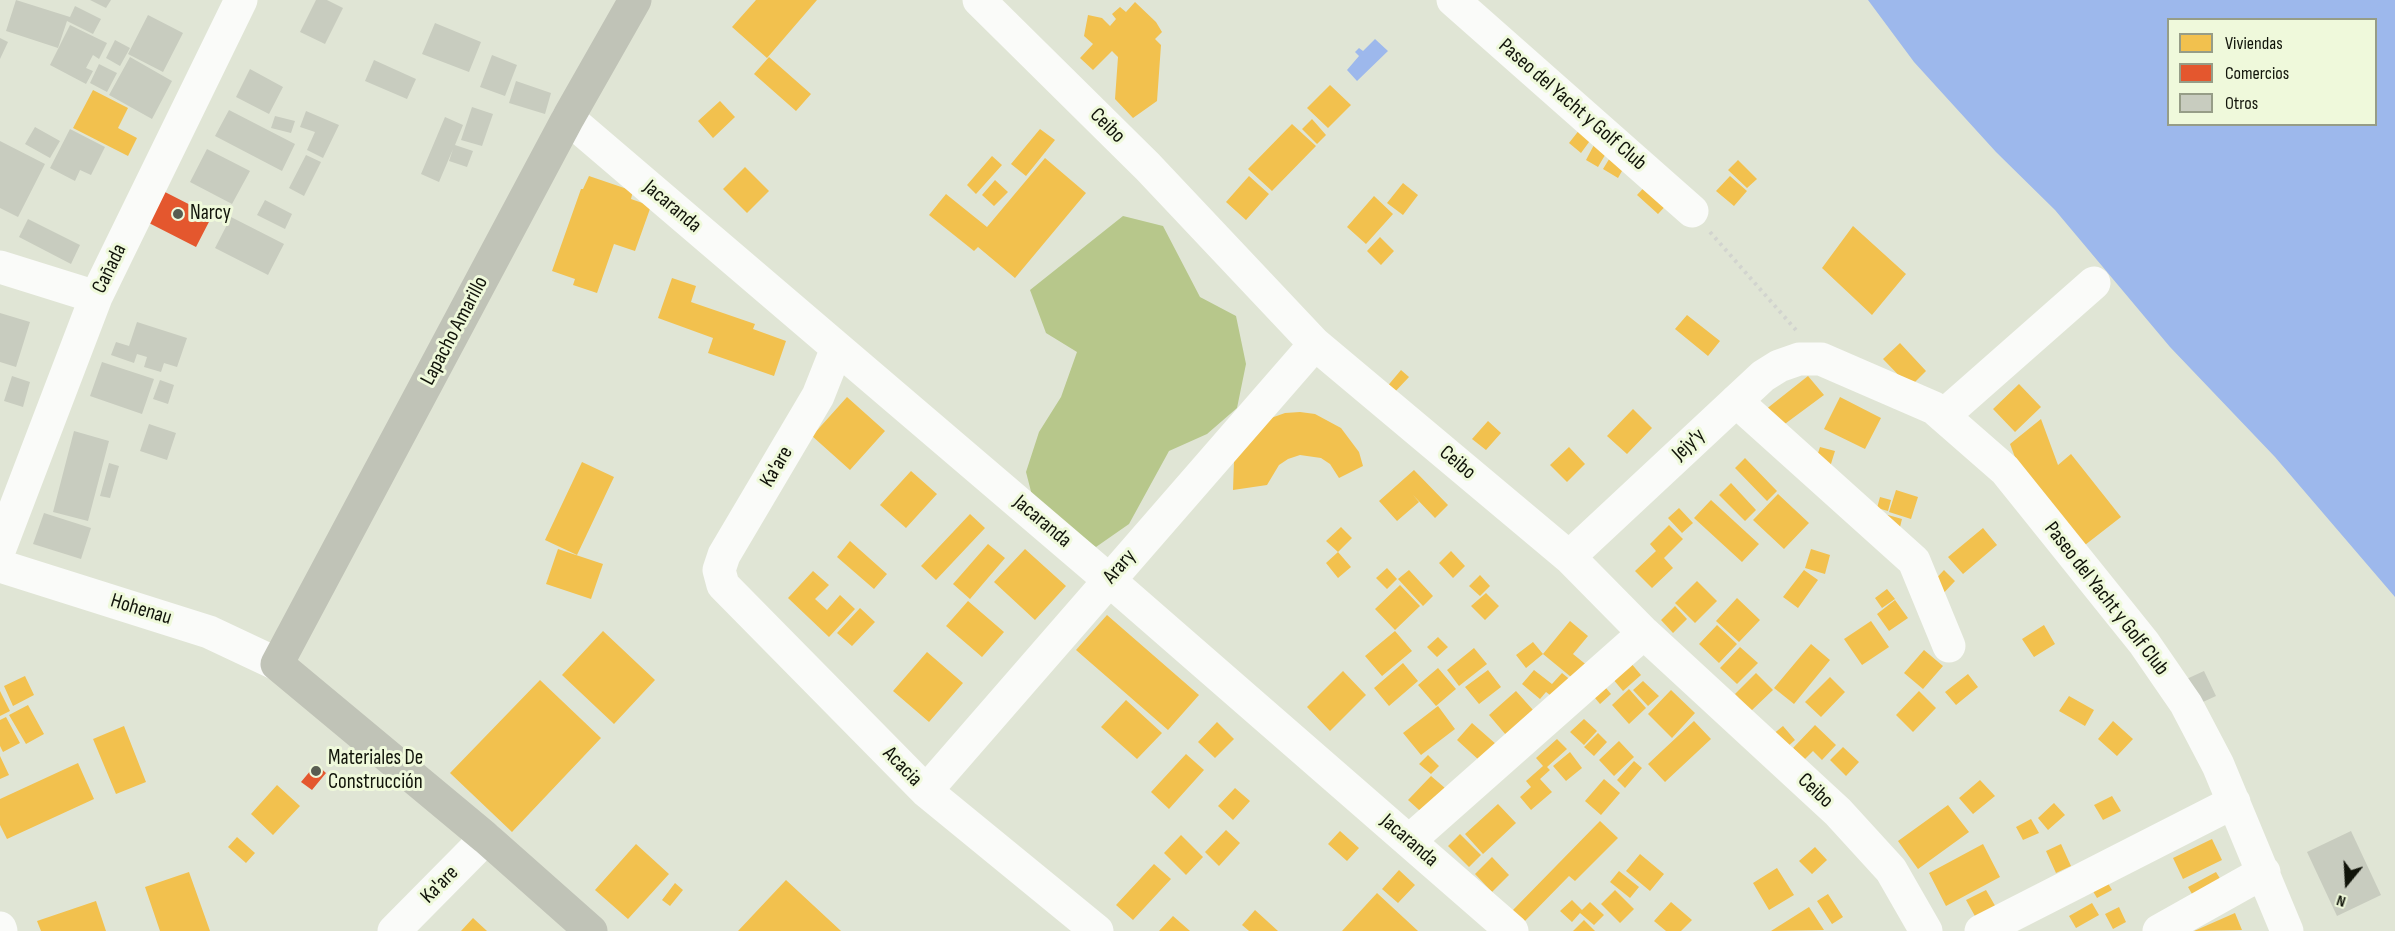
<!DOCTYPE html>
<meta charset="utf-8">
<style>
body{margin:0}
#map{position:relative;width:2395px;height:931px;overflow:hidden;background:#e0e5d5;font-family:"Sofia Sans Condensed",sans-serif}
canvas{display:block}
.legend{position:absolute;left:2167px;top:18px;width:210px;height:108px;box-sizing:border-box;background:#eff9db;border:2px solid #969d87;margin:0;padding:8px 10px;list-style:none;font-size:18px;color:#11140a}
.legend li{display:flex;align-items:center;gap:12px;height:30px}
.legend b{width:30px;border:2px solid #969d87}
.north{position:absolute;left:2317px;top:853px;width:60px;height:60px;-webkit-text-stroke:4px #eff9db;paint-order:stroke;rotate:198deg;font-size:16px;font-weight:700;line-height:24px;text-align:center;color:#11140a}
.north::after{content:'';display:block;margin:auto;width:21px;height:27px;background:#11140a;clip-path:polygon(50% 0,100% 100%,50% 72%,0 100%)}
</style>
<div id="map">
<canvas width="2395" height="931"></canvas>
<ul class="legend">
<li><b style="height:16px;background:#f2c14e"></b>Viviendas</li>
<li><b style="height:16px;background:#e4572e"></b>Comercios</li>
<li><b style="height:16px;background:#c8ccbf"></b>Otros</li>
</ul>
<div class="north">N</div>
</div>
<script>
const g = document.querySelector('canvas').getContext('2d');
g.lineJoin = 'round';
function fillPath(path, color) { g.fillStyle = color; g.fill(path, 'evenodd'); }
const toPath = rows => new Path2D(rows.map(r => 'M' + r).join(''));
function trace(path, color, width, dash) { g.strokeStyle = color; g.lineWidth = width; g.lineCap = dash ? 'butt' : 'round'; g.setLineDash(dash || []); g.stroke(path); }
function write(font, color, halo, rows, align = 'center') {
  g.font = font + ' "Sofia Sans Condensed",sans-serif'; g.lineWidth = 6; g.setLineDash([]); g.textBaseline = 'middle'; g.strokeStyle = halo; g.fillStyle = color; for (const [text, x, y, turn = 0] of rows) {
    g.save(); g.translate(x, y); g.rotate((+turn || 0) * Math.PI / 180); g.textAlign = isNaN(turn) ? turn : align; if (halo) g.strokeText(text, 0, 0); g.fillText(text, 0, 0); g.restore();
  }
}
const forest = toPath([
 [1123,216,1163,226,1200,297,1236,316,1246,364,1237,408,1207,434,1169,451,1129,524,1096,547,1036,511,1026,472,1039,432,1061,397,1077,352,1046,333,1030,290]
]);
const water = toPath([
 [1868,0,2395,0,2395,597,2275,457,2170,347,2055,210,1996,152,1914,62],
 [2168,20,2376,20,2376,124,2168,124],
 [1375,39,1388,51,1357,81,1347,70,1359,56,1355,52,1359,48,1363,51]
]);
const homes = toPath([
 [756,0,817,0,767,58,732,27],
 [1135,2,1156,22,1162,32,1155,39,1161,45,1157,101,1133,118,1115,99,1118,57,1112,51,1093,70,1080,58,1093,44,1084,36,1088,15,1102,18,1110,26,1116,19,1112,14,1120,7,1126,12],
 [769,57,811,94,796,111,754,74],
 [1330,85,1351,105,1328,128,1307,108],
 [93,90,128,108,118,128,137,138,128,156,73,128],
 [720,101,735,117,713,138,698,121],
 [1312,119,1326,135,1317,144,1302,129],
 [1292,124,1316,146,1272,191,1248,169],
 [1040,129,1055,140,1026,176,1011,164],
 [1580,129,1592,138,1581,153,1569,143],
 [1595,143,1608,150,1598,167,1586,160],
 [992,156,1002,165,976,194,967,185],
 [1611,156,1626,164,1618,178,1603,169],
 [1045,158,1086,193,1015,278,978,247,974,251,929,215,946,194,987,227],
 [1738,160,1757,179,1747,188,1728,170],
 [745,167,769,191,747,213,723,189],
 [589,176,633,191,631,199,651,206,635,251,614,244,597,293,573,285,575,279,552,271,581,189,583,189],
 [1249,176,1269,194,1246,220,1226,202],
 [1730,176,1747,191,1734,206,1716,191],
 [995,180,1008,192,994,206,982,195],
 [1650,181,1671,200,1658,214,1637,195],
 [1403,183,1418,195,1403,215,1387,203],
 [1374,196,1393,214,1366,244,1347,227],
 [1853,226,1906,274,1872,315,1822,268],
 [1380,237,1394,251,1381,265,1367,251],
 [672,278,696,286,691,302,755,324,753,329,786,341,774,376,708,353,713,338,658,318],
 [1687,315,1720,341,1708,356,1675,329],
 [1900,343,1926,371,1910,387,1883,359],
 [1401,370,1409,377,1392,395,1385,389],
 [1808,376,1824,395,1774,432,1760,414],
 [2019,384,2041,407,2015,432,1993,409],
 [847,397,885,431,850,470,812,436],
 [1840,397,1881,418,1865,449,1824,429],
 [1633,409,1652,428,1627,454,1607,436],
 [1300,412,1315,414,1341,428,1359,452,1363,466,1339,478,1330,464,1321,458,1300,455,1288,459,1279,465,1267,485,1233,490,1234,461,1271,418,1285,413],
 [2041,419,2058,465,2071,454,2121,517,2076,552,2027,489,2010,444],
 [1488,421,1501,433,1486,450,1472,439],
 [1569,447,1585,464,1567,482,1550,465],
 [1820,447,1835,451,1830,467,1815,462],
 [1745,458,1777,491,1767,501,1735,468],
 [582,462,614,477,577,555,545,540],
 [1414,470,1448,505,1435,518,1413,495,1419,502,1397,521,1379,501],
 [911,471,937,494,906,528,880,505],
 [1731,483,1756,510,1745,521,1719,495],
 [1896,490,1918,497,1911,519,1889,512],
 [1778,494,1809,523,1784,549,1753,520],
 [1880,497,1891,500,1888,511,1877,508],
 [1711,500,1759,544,1742,562,1694,518],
 [1679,508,1693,523,1682,533,1668,518],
 [1881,513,1902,519,1899,531],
 [970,514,985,528,936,580,921,566],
 [1669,525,1683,539,1664,558,1673,568,1652,588,1635,571,1656,551,1650,544],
 [1341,527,1352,538,1338,552,1326,541],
 [1983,528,1997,545,1963,574,1948,557],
 [850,541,887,574,874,589,837,557],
 [988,544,1005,558,970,599,953,584],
 [558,549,603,564,591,599,546,584],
 [1025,549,1066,586,1035,620,994,582],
 [1811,549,1830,555,1825,574,1805,568],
 [1451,551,1465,566,1453,578,1439,563],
 [1338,552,1351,567,1338,578,1326,563],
 [1387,568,1397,579,1387,589,1376,578],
 [1409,570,1433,596,1423,606,1398,579],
 [1804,570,1818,580,1798,608,1783,597],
 [1944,570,1955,581,1940,597,1929,586],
 [813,571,829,585,815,599,827,610,840,595,855,609,829,637,788,598],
 [1480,575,1490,586,1480,596,1469,586],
 [1697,581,1717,601,1695,623,1675,603],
 [1400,585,1420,606,1395,630,1375,609],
 [1887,589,1895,599,1882,608,1875,598],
 [1486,593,1499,606,1485,620,1471,606],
 [1737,598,1760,620,1739,642,1716,621],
 [1895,600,1908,618,1889,631,1877,614],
 [968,601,1004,632,982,657,946,626],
 [1675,606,1687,619,1673,633,1661,620],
 [860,608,875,622,852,646,837,633],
 [1107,615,1199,695,1168,730,1076,650],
 [1570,621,1588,636,1573,654,1594,671,1582,686,1543,654,1526,668,1516,655,1533,642,1543,654],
 [1871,621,1889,647,1862,665,1844,639],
 [1717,625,1737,644,1719,663,1699,644],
 [2044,625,2055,644,2034,657,2022,639],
 [603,631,655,680,614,724,562,675],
 [1395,631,1412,651,1382,676,1365,656],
 [1438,637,1448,647,1437,657,1427,647],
 [1811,644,1830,660,1794,704,1774,688],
 [1740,647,1758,663,1737,684,1720,668],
 [1474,648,1487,664,1459,686,1447,670],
 [1924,650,1943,666,1923,689,1904,673],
 [927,652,963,683,929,722,893,691],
 [1630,662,1641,675,1623,691,1612,678],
 [1403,663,1418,681,1389,706,1374,688],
 [1438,668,1456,689,1436,706,1418,685],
 [1488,670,1501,687,1479,704,1465,687],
 [1534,670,1552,684,1562,673,1573,682,1558,701,1546,692,1540,699,1522,684],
 [1343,671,1366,695,1330,731,1307,707],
 [1756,673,1773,690,1751,711,1735,694],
 [1968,674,1978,687,1956,705,1945,692],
 [25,676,34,695,13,706,4,686],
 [1830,677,1845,692,1821,717,1805,702],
 [540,680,601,738,512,832,450,773],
 [1643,681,1659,696,1648,706,1633,690],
 [1601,682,1611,694,1600,704,1590,692],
 [1629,689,1646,708,1629,724,1612,705],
 [1671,690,1695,713,1672,738,1648,714],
 [0,691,10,711,0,716],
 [1516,691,1533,710,1506,735,1489,715],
 [1919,691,1936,708,1913,732,1896,715],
 [2069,696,2094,710,2085,726,2059,711],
 [1126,700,1162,733,1137,759,1101,727],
 [28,705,44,734,26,744,9,715],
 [1438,706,1455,729,1421,755,1403,733],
 [6,717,20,743,3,752,0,746,0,720],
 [1584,719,1597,731,1584,745,1570,732],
 [1694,721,1711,739,1665,782,1648,764],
 [2113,721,2133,739,2117,756,2098,739],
 [1217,722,1234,739,1215,758,1198,742],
 [1472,723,1497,745,1481,762,1457,740],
 [1815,725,1836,745,1822,760,1813,751,1805,759,1793,748],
 [124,726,146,782,116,794,93,739],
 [1783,726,1795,740,1785,749,1772,735],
 [1598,733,1607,742,1594,756,1584,747],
 [1557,739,1567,749,1547,767,1550,770,1540,779,1552,792,1531,810,1520,797,1531,787,1526,781,1543,766,1536,758],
 [1619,741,1634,757,1614,776,1599,760],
 [1843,747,1859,762,1846,776,1830,760],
 [1570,752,1582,768,1566,781,1553,766],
 [1186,754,1204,770,1169,809,1151,792],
 [1428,755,1439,766,1431,774,1419,764],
 [0,756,9,775,0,779],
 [1634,761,1642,768,1625,788,1617,780],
 [78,763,94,799,7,839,0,825,0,799],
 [1431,776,1452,794,1429,819,1408,800],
 [1604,779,1620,793,1601,815,1585,801],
 [1980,780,1995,796,1973,814,1959,798],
 [277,785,300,806,273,835,251,814],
 [1235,788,1250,801,1233,820,1218,806],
 [2112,796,2121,811,2103,820,2094,805],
 [2054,803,2065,815,2048,830,2038,818],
 [1498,804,1516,823,1483,854,1465,834],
 [1948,805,1969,832,1918,869,1898,841],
 [2031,819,2039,833,2023,840,2016,827],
 [1600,821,1618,838,1575,881,1569,876,1523,923,1512,911],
 [1226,830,1240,843,1219,866,1205,852],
 [1340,831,1359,848,1347,861,1328,844],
 [1460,834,1481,855,1469,867,1448,846],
 [1181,835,1203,857,1186,875,1164,853],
 [237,837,255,853,246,863,228,847],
 [2212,839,2222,860,2183,879,2173,858],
 [636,844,669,874,628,919,595,890],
 [1983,844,2000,877,1946,906,1929,873],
 [2061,844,2071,866,2056,873,2046,851],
 [1815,847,1827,860,1812,874,1799,861],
 [1640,854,1664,874,1650,891,1626,871],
 [1492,857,1509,875,1492,892,1475,874],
 [1154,864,1171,879,1133,920,1116,905],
 [1777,868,1794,895,1769,910,1753,883],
 [1399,870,1415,885,1398,903,1382,889],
 [1619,871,1639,887,1630,898,1610,882],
 [189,872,210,931,160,931,145,887],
 [2216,872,2224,885,2196,901,2188,887],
 [2103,875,2112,890,2097,898,2088,883],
 [786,880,841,931,738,931],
 [675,883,683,890,670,906,662,900],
 [1615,890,1634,909,1620,923,1601,904],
 [1986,890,2001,916,1981,927,1966,900],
 [1377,893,1418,931,1342,931],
 [1828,894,1843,917,1832,924,1817,901],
 [1572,900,1582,910,1590,902,1604,915,1594,925,1580,913,1572,922,1560,911],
 [96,901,106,931,41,931,37,921],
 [1671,902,1692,920,1681,931,1666,931,1654,921],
 [2092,903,2099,915,2076,928,2069,916],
 [1809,907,1824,930,1771,931],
 [2119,907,2126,922,2113,929,2105,914],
 [1255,910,1278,931,1249,931,1242,925],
 [2235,913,2242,930,2194,931],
 [1173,916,1190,931,1159,931],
 [473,918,487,931,461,931],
 [1584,920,1595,931,1573,931]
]);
const shops = toPath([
 [163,191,212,216,196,247,147,222],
 [316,764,326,773,312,790,301,782]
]);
const building = toPath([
 [16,0,70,17,75,6,101,19,93,34,67,21,58,48,6,31],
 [90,0,111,0,106,8],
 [316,0,327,0,343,8,325,44,300,32],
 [148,15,183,33,163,72,128,54],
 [435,23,481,42,469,72,422,54],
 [70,25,107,43,99,59,93,55,86,68,93,71,86,84,50,65],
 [0,38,8,42,0,59],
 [115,40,130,48,120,66,106,58],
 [492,55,517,65,505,96,480,87],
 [130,57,172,81,152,119,109,95],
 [374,60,416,79,407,99,365,81],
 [99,64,117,73,107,92,90,83],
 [250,69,283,87,269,114,236,97],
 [516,81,551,93,545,114,509,103],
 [472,107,493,114,482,146,461,140],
 [229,110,295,144,282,171,215,136],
 [306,111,339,125,323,158,307,150,315,132,300,127],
 [275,116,295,121,291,133,271,128],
 [445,117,463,125,455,145,473,151,467,167,449,161,453,149,439,182,421,174],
 [35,127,60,141,50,158,25,144],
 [70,129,105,147,91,175,80,170,75,181,50,168],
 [0,141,45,164,18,217,0,208],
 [207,149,250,171,232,204,190,182],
 [306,155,321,162,304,196,289,188],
 [265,200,292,214,285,229,257,215],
 [231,217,284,244,268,275,215,248],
 [28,219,80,245,71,264,19,237],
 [0,313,30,322,16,367,0,362],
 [137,322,187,338,177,367,164,363,161,372,144,367,147,357,137,354,134,363,111,355,116,342,129,346],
 [102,362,154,379,142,414,90,396],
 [12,376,30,382,23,407,4,401],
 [160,380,174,385,168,404,153,399],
 [149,424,176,433,167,460,140,451],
 [74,431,109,441,88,521,53,512],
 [109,463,119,466,110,498,100,496],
 [44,513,91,528,81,559,33,544],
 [2204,671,2216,696,2192,707,2180,682],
 [2351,831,2381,895,2337,916,2307,852]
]);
const path = toPath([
 [1710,232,1796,330]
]);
const minor = toPath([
 [979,0,1148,167,1315,344,1569,557,1644,633,1838,812,1891,870,1926,931],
 [1453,0,1692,211],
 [568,118,1109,580,1512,931],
 [0,267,96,297],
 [837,348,818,396,724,555,719,570,723,585,926,791,1097,931],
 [1736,401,1914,561,1949,646],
 [1943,416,2094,283],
 [0,548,96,297,241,0],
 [1569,557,1763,376,1779,366,1799,359,1821,359,1934,408,2005,470,2144,643,2186,704,2218,765,2287,931],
 [0,566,209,632,277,664],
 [926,791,1315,344],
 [1409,841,1644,633],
 [0,928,1,931],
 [394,931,486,838],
 [1981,931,2234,802],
 [2159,931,2264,872]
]);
const major = toPath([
 [591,931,486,838,277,664,568,118,635,0]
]);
const markers = [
 [178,214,6,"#595d51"],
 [316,771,6,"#595d51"]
];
const streetNames = [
 ["Paseo del Yacht y Golf Club",1572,105,41],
 ["Ceibo",1107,126,45],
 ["Jacaranda",672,207,40],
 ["Cañada",110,269,-64],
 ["Lapacho Amarillo",455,331,-62],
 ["Jejy'y",1689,445,-43],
 ["Ceibo",1457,463,40],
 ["Ka'are",777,467,-59],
 ["Jacaranda",1042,522,40],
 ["Arary",1120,567,-49],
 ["Paseo del Yacht y Golf Club",2106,599,52],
 ["Hohenau",141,610,17],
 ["Acacia",902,767,46],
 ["Ceibo",1815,791,43],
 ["Jacaranda",1409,841,41],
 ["Ka'are",440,885,-45]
];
const poiNames = [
 ["Narcy",190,214],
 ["Materiales De",328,759],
 ["Construcción",328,783]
];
fillPath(forest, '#b7c78b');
fillPath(water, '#9db8ec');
fillPath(homes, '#f2c14e');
fillPath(shops, '#e4572e');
fillPath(building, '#c8ccbf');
trace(path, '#d2d4cf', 4, [3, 4.5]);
trace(minor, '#fafbf9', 33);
trace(major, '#c0c3b7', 33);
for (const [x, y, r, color] of markers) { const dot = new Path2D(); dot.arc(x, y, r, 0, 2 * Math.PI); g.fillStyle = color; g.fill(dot); trace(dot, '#eff9db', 2); }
write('21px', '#11140a', '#eff9db', streetNames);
write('21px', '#11140a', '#eff9db', poiNames, 'left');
</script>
